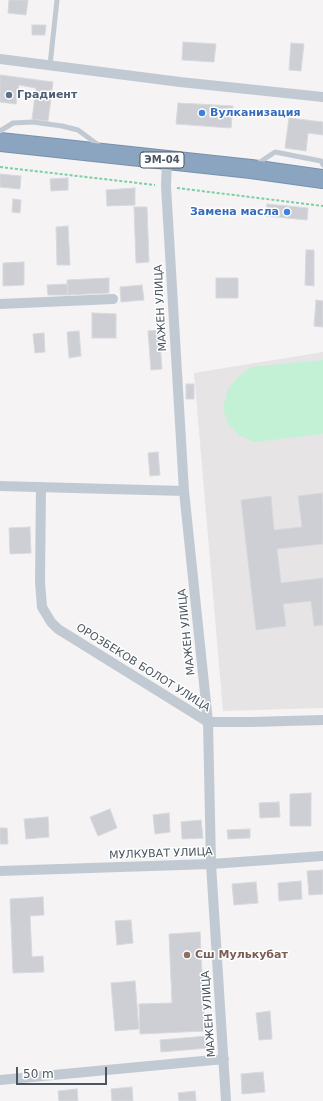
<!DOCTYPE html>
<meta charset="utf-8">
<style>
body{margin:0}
#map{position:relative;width:323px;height:1101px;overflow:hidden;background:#f5f3f3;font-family:"DejaVu Sans",sans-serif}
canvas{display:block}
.scale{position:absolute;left:16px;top:1067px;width:91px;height:18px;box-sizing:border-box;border:2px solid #4a5661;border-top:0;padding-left:5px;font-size:12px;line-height:14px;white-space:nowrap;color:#4a5661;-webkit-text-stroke:3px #fff;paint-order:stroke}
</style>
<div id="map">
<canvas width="323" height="1101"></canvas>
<div class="scale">50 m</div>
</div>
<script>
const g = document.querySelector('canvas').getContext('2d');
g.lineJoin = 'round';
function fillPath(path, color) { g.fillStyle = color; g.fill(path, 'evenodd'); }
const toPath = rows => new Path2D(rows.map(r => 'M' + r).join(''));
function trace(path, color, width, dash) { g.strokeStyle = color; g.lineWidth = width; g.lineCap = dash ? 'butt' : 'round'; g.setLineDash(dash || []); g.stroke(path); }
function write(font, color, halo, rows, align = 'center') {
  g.font = font + ' "DejaVu Sans",sans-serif'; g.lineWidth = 3; g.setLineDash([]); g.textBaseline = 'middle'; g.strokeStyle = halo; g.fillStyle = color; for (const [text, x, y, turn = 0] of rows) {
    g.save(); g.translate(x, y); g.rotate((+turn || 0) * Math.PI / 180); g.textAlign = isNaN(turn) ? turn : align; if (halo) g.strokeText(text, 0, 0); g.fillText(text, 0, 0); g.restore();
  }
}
const education = toPath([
 [323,352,323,708,223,711,194,373]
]);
const green = toPath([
 [323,360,323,434,254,442,239,435,228,424,223,408,228,389,239,376,251,367]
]);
const building = toPath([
 [9,0,28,0,26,15,8,13,9,0],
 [32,25,46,25,45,35,32,35,32,25],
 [183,42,216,44,214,62,182,60,183,42],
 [291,43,304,44,301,71,289,70,291,43],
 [0,75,53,82,48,121,32,119,36,88,19,85,16,104,0,102,0,75],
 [178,103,233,106,231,128,176,124,178,103],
 [289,118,323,122,323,135,308,133,306,151,285,148,289,118],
 [0,174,21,176,20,189,0,187,0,174],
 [68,178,68,190,51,191,50,179,68,178],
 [135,188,135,205,107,206,106,190,135,188],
 [13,199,21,200,20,213,12,212,13,199],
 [267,204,308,208,307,220,266,216,267,204],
 [134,207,147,207,149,262,136,263,134,207],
 [68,226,70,265,57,265,56,227,68,226],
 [306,250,314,250,314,286,305,285,306,250],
 [24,262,24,285,3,286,3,263,24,262],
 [109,278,109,293,68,295,67,280,109,278],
 [216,278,238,278,238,298,216,298,216,278],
 [67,284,68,295,48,295,47,285,67,284],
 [142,285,144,300,121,302,120,287,142,285],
 [316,300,323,301,323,327,314,326,316,300],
 [92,313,116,314,116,338,92,338,92,313],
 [159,330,162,369,151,370,148,331,159,330],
 [79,331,81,356,69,358,67,332,79,331],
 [44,333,45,352,35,353,33,334,44,333],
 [186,384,194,384,194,399,186,399,186,384],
 [158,452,160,475,150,476,148,453,158,452],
 [322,493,323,505,323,544,277,549,281,583,323,578,323,625,314,626,311,601,283,604,286,626,256,630,241,500,271,496,274,530,302,527,298,496,322,493],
 [30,527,31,553,10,554,9,528,30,527],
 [311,793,311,826,290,826,290,794,311,793],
 [279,802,280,817,260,818,259,803,279,802],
 [110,809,117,828,98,836,90,817,110,809],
 [169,813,170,832,155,834,153,815,169,813],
 [48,817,49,837,26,839,24,819,48,817],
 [201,820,203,838,182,839,181,822,201,820],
 [0,828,7,828,8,844,0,844,0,828],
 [250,829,250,838,228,839,227,830,250,829],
 [323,870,323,894,309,895,307,871,323,870],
 [301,881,302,899,279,901,278,883,301,881],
 [256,882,258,903,234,905,232,884,256,882],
 [43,897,44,915,30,916,32,957,43,956,44,972,13,973,10,899,43,897],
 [131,920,133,943,117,945,115,921,131,920],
 [200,932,205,1031,140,1034,139,1004,172,1003,169,934,200,932],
 [135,981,139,1029,115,1031,111,983,135,981],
 [270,1011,272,1039,259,1040,256,1013,270,1011],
 [207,1036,208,1048,161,1052,160,1040,207,1036],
 [263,1072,265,1092,242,1094,241,1074,263,1072],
 [132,1087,133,1101,112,1101,111,1089,132,1087],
 [77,1089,78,1101,59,1101,58,1091,77,1089],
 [195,1091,196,1101,179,1101,178,1093,195,1091]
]);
const path = toPath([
 [0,167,155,185],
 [177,188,323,206]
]);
const lane = toPath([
 [50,65,57,0],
 [0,131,13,123,33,122,62,126,78,130,101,147],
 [257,164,275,152,321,161,323,165]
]);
const street = toPath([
 [0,59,180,82,323,97],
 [167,160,166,186,184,491,208,722,211,864,226,1101],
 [0,304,113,299],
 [0,486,184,491],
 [41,487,40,582,42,607,51,622,58,629,208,722,251,722,323,720],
 [0,871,211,864,323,856],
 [0,1080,224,1059]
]);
const highway = toPath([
 [0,142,251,169,323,179]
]);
const markers = [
 [9,95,4,"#5c6f8a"],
 [202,113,4,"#3f7fe0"],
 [287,212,4,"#3f7fe0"],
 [187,955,4,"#8d6e63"]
];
const shields = [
 [162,160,44]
];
const shieldNames = [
 ["ЭМ-04",162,160]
];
const serviceNames = [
 ["Градиент",17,95]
];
const shopNames = [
 ["Вулканизация",210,113],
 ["Замена масла",279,212,"right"]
];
const streetNames = [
 ["МАЖЕН УЛИЦА",161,308,-93],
 ["МАЖЕН УЛИЦА",187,632,-96],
 ["ОРОЗБЕКОВ БОЛОТ УЛИЦА",143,668,32],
 ["МУЛКУВАТ УЛИЦА",161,854,-2],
 ["МАЖЕН УЛИЦА",209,1014,-94]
];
const educationNames = [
 ["Сш Мулькубат",195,955]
];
fillPath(education, '#e6e4e5');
fillPath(green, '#c3f1d5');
fillPath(building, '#cdcfd5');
trace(building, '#d7d9de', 1);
trace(highway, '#7690ad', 20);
trace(path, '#7ad0a6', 2, [3, 2]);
trace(lane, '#c1cad2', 5);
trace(street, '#c1cad2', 10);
trace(highway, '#8ba5c1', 18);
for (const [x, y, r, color] of markers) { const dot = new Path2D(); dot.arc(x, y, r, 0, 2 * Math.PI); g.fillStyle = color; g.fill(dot); trace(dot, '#fff', 1.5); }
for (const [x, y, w] of shields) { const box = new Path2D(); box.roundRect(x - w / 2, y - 8, w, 16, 3); g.fillStyle = '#fff'; g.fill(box); trace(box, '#4a5661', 1); }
write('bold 10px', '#4a5661', null, shieldNames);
write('bold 11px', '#4e5e75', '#fff', serviceNames, 'left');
write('bold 11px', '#366cbe', '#fff', shopNames, 'left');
write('11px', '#4a5661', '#fff', streetNames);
write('bold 11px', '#785e54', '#fff', educationNames, 'left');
</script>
